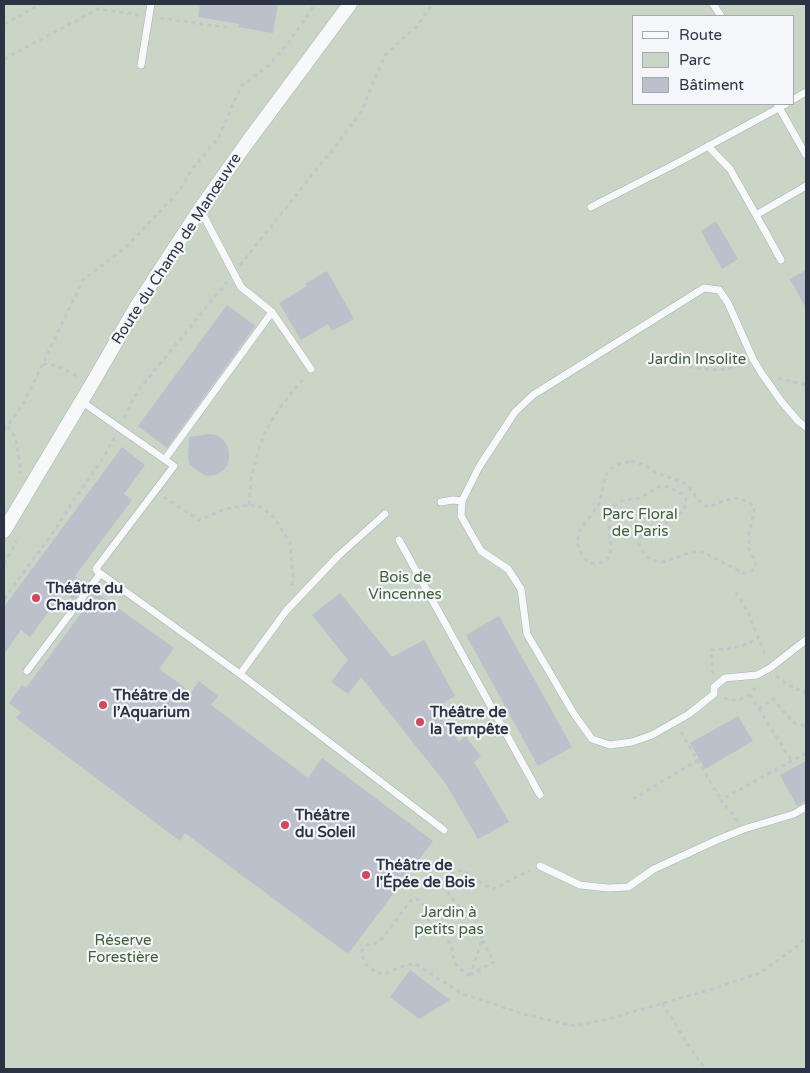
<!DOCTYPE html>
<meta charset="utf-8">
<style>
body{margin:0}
#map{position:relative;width:810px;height:1073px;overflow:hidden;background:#e4e7ec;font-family:"Varela Round",sans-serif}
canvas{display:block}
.frame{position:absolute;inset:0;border:5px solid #2b3445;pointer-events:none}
.legend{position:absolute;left:632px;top:15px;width:162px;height:90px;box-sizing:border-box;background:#f4f6f9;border:1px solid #a4a8b1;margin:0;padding:6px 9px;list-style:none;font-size:15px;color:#2b3445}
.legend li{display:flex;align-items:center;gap:10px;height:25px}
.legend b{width:25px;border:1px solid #a4a8b1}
</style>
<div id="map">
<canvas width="810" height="1073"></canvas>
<div class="frame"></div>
<ul class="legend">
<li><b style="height:6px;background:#f7f8fa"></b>Route</li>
<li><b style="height:14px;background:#c9d6c5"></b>Parc</li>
<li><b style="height:14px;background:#bbc0ca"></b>Bâtiment</li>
</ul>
</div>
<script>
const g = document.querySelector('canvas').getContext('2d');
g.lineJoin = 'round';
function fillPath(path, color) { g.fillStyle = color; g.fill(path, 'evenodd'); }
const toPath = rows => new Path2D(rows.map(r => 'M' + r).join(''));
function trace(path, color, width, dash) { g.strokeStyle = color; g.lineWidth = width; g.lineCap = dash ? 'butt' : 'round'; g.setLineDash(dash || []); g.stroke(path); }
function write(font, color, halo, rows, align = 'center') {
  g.font = font + ' "Varela Round",sans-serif'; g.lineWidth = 4.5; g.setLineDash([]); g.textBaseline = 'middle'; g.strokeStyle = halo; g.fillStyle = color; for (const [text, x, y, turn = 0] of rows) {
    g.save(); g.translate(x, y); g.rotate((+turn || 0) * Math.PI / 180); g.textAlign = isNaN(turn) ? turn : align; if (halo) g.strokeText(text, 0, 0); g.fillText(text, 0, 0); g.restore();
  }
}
const green = toPath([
 [4,4,806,4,806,1069,4,1069],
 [634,16,794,16,794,104,634,104]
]);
const building = toPath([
 [200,4,278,4,273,33,238,27,239,24,198,17],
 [716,221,738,259,722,269,701,231],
 [806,270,806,308,790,279],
 [327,271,354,319,332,331,328,324,301,340,279,303,307,286,305,284],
 [227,305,255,326,167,448,138,426],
 [209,434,216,435,222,439,227,445,229,452,229,459,227,466,222,471,216,475,208,476,204,475,190,465,188,458,189,437],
 [122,447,145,465,124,494,132,500,75,576,85,584,74,600,63,592,30,637,21,630,4,654,4,607],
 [94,591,174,648,159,669,191,692,199,681,218,696,211,705,308,778,322,758,433,841,348,954,185,833,180,841,16,718,21,712,9,703,22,685,26,688,85,608,82,606],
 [340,593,392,657,424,640,455,696,433,708,459,742,465,736,481,756,474,762,509,822,478,839,446,784,361,677,348,694,331,682,348,660,312,615],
 [499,616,572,747,538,766,466,635],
 [738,716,753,741,705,769,690,743],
 [806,761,806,801,797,806,780,775],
 [410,970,450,1000,419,1019,390,997]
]);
const path = toPath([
 [160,18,231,28],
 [4,24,41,4],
 [4,59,98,9,139,15],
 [240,265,333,149,361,112,374,80,386,54,419,24,432,4],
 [43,364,58,366,78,377],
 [665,364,718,370,730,368,743,363],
 [778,378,806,385],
 [124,418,137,392,227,282],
 [8,426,16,439,21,473],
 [4,430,23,405,83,280,127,246,180,190,193,168,219,137,241,86,268,66,289,42,315,4],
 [631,461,646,466,659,474,680,481,687,485,701,503,706,506,710,507,726,500,737,498,749,502,754,506,754,513,749,533,749,549,756,563,754,569,748,573,743,573,703,552,693,552,685,554,663,562,652,560,646,556,642,550,639,543,642,532,653,526,671,521,682,512,686,504,686,499,682,494,669,487,663,486,658,487,640,498,620,501,614,506,611,513,609,525,611,548,609,557,600,563,591,563,585,559,581,553,577,543,580,530,599,504,605,477,608,471,616,465,631,461],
 [164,497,199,520,225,509,249,505,259,506,274,517,290,543,293,577,291,590],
 [249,505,251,479,258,451,267,428,281,406,305,377],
 [4,564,17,541],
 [736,592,748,612,766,657],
 [4,599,55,530,75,498,102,460,115,437],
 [713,674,711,650,728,649,744,645,758,638],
 [776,676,788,685,806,693],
 [750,695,792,761],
 [724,698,733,700,740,699,750,695,757,685],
 [759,709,773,699,791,720,796,724,806,726],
 [681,732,721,800],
 [633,799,698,760],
 [738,821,721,800,806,753],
 [470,975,494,962,482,940],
 [470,976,458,967,454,960,451,945,445,936,429,925,427,911,419,900,413,898,379,942,367,945,361,952,365,963,376,973,386,973,406,965,415,964,463,994,527,1015,575,1026,604,1020,713,989,760,973,797,946,806,936],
 [470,976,482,940,476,918,459,907,446,890,450,873,463,870,484,885,494,889,530,870],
 [662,1003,687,1043,705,1069]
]);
const service = toPath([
 [713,4,721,16],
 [141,65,151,4],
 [794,99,806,92],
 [777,104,806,155],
 [708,146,730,169,756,215],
 [591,207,679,162,786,104],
 [200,209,241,287,272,312,311,369],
 [781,260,756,215,806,186],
 [81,401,174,466,98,566,96,569,97,571,240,674,444,830],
 [806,427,798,421,781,401,762,374,753,359,728,303,719,290,704,288,533,395,515,412,479,467,462,501,461,516,481,551,508,569,521,589,527,634,574,714,592,739,610,745,632,742,652,735,689,714,714,694,714,687,725,678,757,675,770,668,806,640],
 [165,459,272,312],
 [441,502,453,500,462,501],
 [399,540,540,795],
 [27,671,100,574],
 [240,674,286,611,338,556,385,514],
 [540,866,580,885,608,888,628,887,654,869,717,840,744,829,794,814,806,807]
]);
const minor = toPath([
 [4,531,90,387,138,304,200,209,246,144,350,4]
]);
const markers = [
 [36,598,5,"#d1495b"],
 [103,705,5,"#d1495b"],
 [420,722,5,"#d1495b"],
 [285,825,5,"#d1495b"],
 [366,875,5,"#d1495b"]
];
const streetNames = [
 ["Route du Champ de Manœuvre",177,249,-57]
];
const parkNames = [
 ["Jardin Insolite",697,360],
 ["Parc Floral",640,515],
 ["de Paris",640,532],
 ["Bois de",405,578],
 ["Vincennes",405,595],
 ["Jardin à",449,913],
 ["petits pas",449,930],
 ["Réserve",123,941],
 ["Forestière",123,958]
];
const poiNames = [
 ["Théâtre du",46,589],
 ["Chaudron",46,606],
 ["Théâtre de",113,696],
 ["l’Aquarium",113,713],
 ["Théâtre de",430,713],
 ["la Tempête",430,730],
 ["Théâtre",295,816],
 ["du Soleil",295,833],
 ["Théâtre de",376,866],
 ["l'Épée de Bois",376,883]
];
fillPath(green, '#c9d6c5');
fillPath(building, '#bbc0ca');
trace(service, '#a9aeb7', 8);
trace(minor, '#a9aeb7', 15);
trace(path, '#c2c5cb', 3, [4, 4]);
trace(service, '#f7f8fa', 7);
trace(minor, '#f7f8fa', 14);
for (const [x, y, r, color] of markers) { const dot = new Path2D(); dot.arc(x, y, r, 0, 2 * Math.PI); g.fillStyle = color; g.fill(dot); trace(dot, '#f4f6f9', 2); }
write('15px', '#2b3445', '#f4f6f9', streetNames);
write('15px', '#3f6138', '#f4f6f9', parkNames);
write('bold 15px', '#2b3445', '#f4f6f9', poiNames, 'left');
</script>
